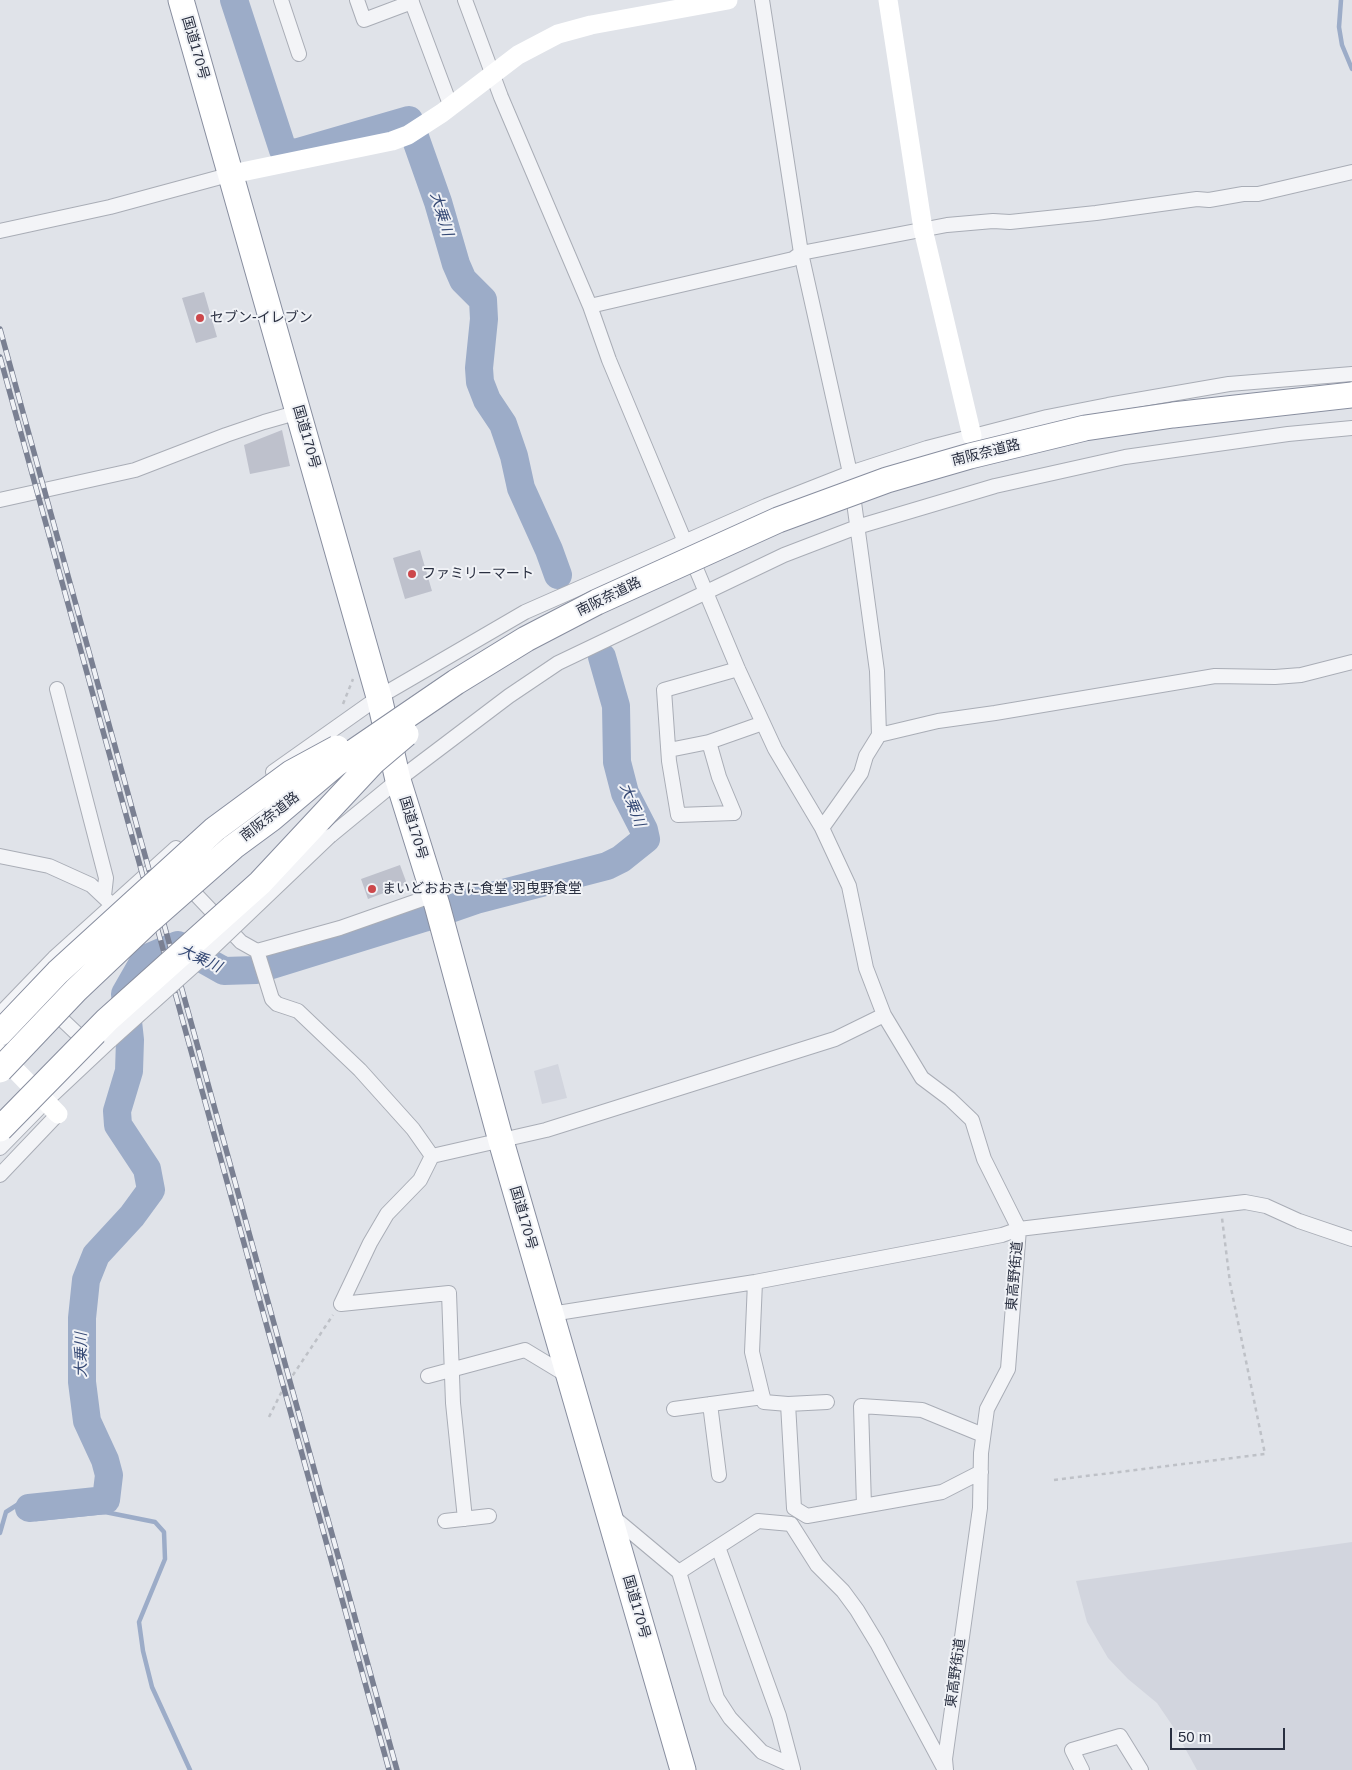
<!DOCTYPE html>
<meta charset="utf-8">
<style>
body{margin:0}
#map{position:relative;width:1352px;height:1770px;overflow:hidden;background:#e0e3e9;font-family:Helvetica,sans-serif}
canvas{display:block}
.scale{position:absolute;left:1170px;top:1728px;width:115px;height:22px;box-sizing:border-box;border:2px solid #292f40;border-top:0;padding-left:6px;font-size:15px;line-height:18px;white-space:nowrap;color:#292f40;-webkit-text-stroke:4px #f0f2f6;paint-order:stroke}
</style>
<div id="map">
<canvas width="1352" height="1770"></canvas>
<div class="scale">50 m</div>
</div>
<script>
const g = document.querySelector('canvas').getContext('2d');
g.lineJoin = 'round';
function fillPath(path, color) { g.fillStyle = color; g.fill(path, 'evenodd'); }
const toPath = rows => new Path2D(rows.map(r => 'M' + r).join(''));
function trace(path, color, width, dash) { g.strokeStyle = color; g.lineWidth = width; g.lineCap = dash ? 'butt' : 'round'; g.setLineDash(dash || []); g.stroke(path); }
function write(font, color, halo, rows, align = 'center') {
  g.font = font + ' Helvetica,"Noto Sans JP",sans-serif'; g.lineWidth = 4; g.setLineDash([]); g.textBaseline = 'middle'; g.strokeStyle = halo; g.fillStyle = color; for (const [text, x, y, turn = 0] of rows) {
    g.save(); g.translate(x, y); g.rotate((+turn || 0) * Math.PI / 180); g.textAlign = isNaN(turn) ? turn : align; if (halo) g.strokeText(text, 0, 0); g.fillText(text, 0, 0); g.restore();
  }
}
const built = toPath([
 [558,1064,567,1098,542,1104,534,1071],
 [1352,1542,1352,1770,1197,1770,1174,1728,1157,1703,1128,1679,1108,1658,1087,1622,1076,1581]
]);
const stream = toPath([
 [1341,0,1339,27,1342,45,1352,69],
 [0,1533,6,1512,17,1505,29,1508,36,1519,105,1512,155,1522,164,1532,165,1559,139,1622,143,1651,152,1687,190,1770]
]);
const river = toPath([
 [234,0,283,150,295,153,409,120,438,202,456,264,463,280,483,300,484,319,479,368,480,382,487,400,503,424,514,456,521,488,549,550,558,575],
 [29,1508,106,1500,109,1475,105,1460,87,1421,82,1382,82,1318,86,1280,96,1255,132,1216,151,1190,147,1169,118,1125,117,1111,129,1071,130,1040,125,994,145,959,178,945,224,971,256,970,424,918,476,900,607,866,621,859,646,839,644,830,625,793,617,762,616,706,602,657]
]);
const building = toPath([
 [204,292,217,337,196,343,182,298],
 [282,430,290,466,250,474,244,445],
 [420,550,432,591,405,599,393,558],
 [400,865,407,884,368,899,361,879]
]);
const path = toPath([
 [343,704,353,679],
 [269,1417,281,1393,333,1315],
 [1054,1480,1265,1454,1230,1283,1222,1218]
]);
const street = toPath([
 [281,0,299,54],
 [357,0,364,20,412,2],
 [411,0,451,107],
 [465,0,501,97,590,306,609,360,738,669,775,749,822,828,849,886,866,968,884,1015,922,1078,950,1099,972,1120,984,1159,1019,1229,1008,1369,987,1409,981,1453,980,1508,945,1759,946,1770],
 [762,0,801,253,850,473,877,671,879,735,866,756,861,773,822,828],
 [0,231,110,207,232,174],
 [590,306,793,259,801,253,947,225,993,221,1010,222,1096,213,1197,199,1209,200,1243,194,1258,194,1352,172],
 [0,500,135,470,226,435,264,422,299,412],
 [57,689,106,878,104,896],
 [879,735,938,721,995,713,1215,676,1275,677,1301,675,1352,662],
 [709,742,719,777,734,813,678,815,669,761,664,690,738,669],
 [669,750,709,742,763,723],
 [273,772,379,697,525,612,766,506,850,473,927,448,1047,417,1108,405,1229,384,1352,374],
 [330,836,398,780,509,696,558,663,784,555,857,527,995,486,1125,457,1288,434,1352,428],
 [0,856,49,866,91,885,108,901],
 [184,882,241,942,257,951,340,928,434,895],
 [257,951,272,999,277,1004,298,1011,360,1070,413,1129,432,1156],
 [51,1009,90,1046],
 [0,1014,54,958,176,848],
 [0,1148,46,1101,111,1040],
 [0,1175,58,1114],
 [755,1282,752,1352,764,1402,788,1404,794,1508,807,1516,942,1492,981,1472],
 [341,1304,370,1243,387,1214,420,1180,432,1156,546,1130,835,1039,884,1015],
 [341,1304,449,1293,453,1403,465,1519],
 [551,1314,755,1282,1002,1235,1019,1229,1245,1202,1266,1206,1299,1221,1352,1239],
 [428,1376,525,1350,568,1376],
 [710,1404,719,1475],
 [788,1404,827,1402],
 [674,1409,763,1397],
 [864,1506,861,1406,922,1410,983,1435],
 [612,1516,679,1572,717,1698,730,1718,762,1752,791,1765],
 [445,1521,489,1516],
 [718,1547,779,1716,793,1769],
 [679,1572,758,1521,791,1524,817,1565,843,1591,857,1610,877,1643,945,1770],
 [1082,1770,1072,1750,1120,1736,1141,1770]
]);
const secondary = toPath([
 [888,0,923,229,972,436],
 [232,174,392,141,408,135,442,113,518,55,558,34,591,25,728,0],
 [0,1054,58,1114]
]);
const highway = toPath([
 [181,0,379,697,398,780,437,905,501,1141,683,1770]
]);
const rail = toPath([
 [0,329,397,1770],
 [0,357,389,1770]
]);
const streetBridge = toPath([
 [111,1040,198,962,330,836]
]);
const highwayBridge = toPath([
 [0,1033,58,972,215,829,291,773,337,748],
 [0,1070,76,990,150,920,233,847,271,819,336,764,456,682,526,639,597,602,778,520,887,480,970,456,1085,428,1173,415,1352,395],
 [0,1129,107,1020,260,883,373,762,406,734]
]);
const markers = [
 [200,318,5,"#cc474b"],
 [412,574,5,"#cc474b"],
 [372,889,5,"#cc474b"]
];
const streetNames = [
 ["国道170号",195,48,74],
 ["国道170号",306,437,74],
 ["南阪奈道路",986,453,-14],
 ["南阪奈道路",609,597,-26],
 ["南阪奈道路",270,817,-38],
 ["国道170号",413,828,73],
 ["国道170号",523,1218,74],
 ["東高野街道",1015,1276,-85],
 ["国道170号",636,1607,74],
 ["東高野街道",956,1673,-82]
];
const poiNames = [
 ["セブン-イレブン",210,318],
 ["ファミリーマート",422,574],
 ["まいどおおきに食堂 羽曳野食堂",382,889]
];
const waterNames = [
 ["大乗川",441,214,73],
 ["大乗川",632,805,69],
 ["大乗川",200,959,25],
 ["大乗川",82,1355,-90]
];
fillPath(built, '#d2d5de');
trace(stream, '#9cacc8', 4.5);
trace(river, '#9cacc8', 28);
fillPath(building, '#bec1cc');
trace(street, '#a9adb6', 16);
trace(highway, '#888e9f', 27);
trace(path, '#bec1c7', 2.5, [4, 4]);
trace(street, '#f3f4f7', 14);
trace(secondary, '#fff', 19);
trace(highway, '#fff', 25);
trace(rail, '#7a8092', 5.5);
trace(rail, '#f0f2f6', 4, [11]);
trace(streetBridge, '#a9adb6', 16, []);
trace(highwayBridge, '#888e9f', 27, []);
trace(streetBridge, '#f3f4f7', 14);
trace(highwayBridge, '#fff', 25);
for (const [x, y, r, color] of markers) { const dot = new Path2D(); dot.arc(x, y, r, 0, 2 * Math.PI); g.fillStyle = color; g.fill(dot); trace(dot, '#f0f2f6', 2); }
write('14px', '#292f40', '#f0f2f6', streetNames);
write('14px', '#292f40', '#f0f2f6', poiNames, 'left');
write('italic 15px', '#344874', '#f0f2f6', waterNames);
</script>
